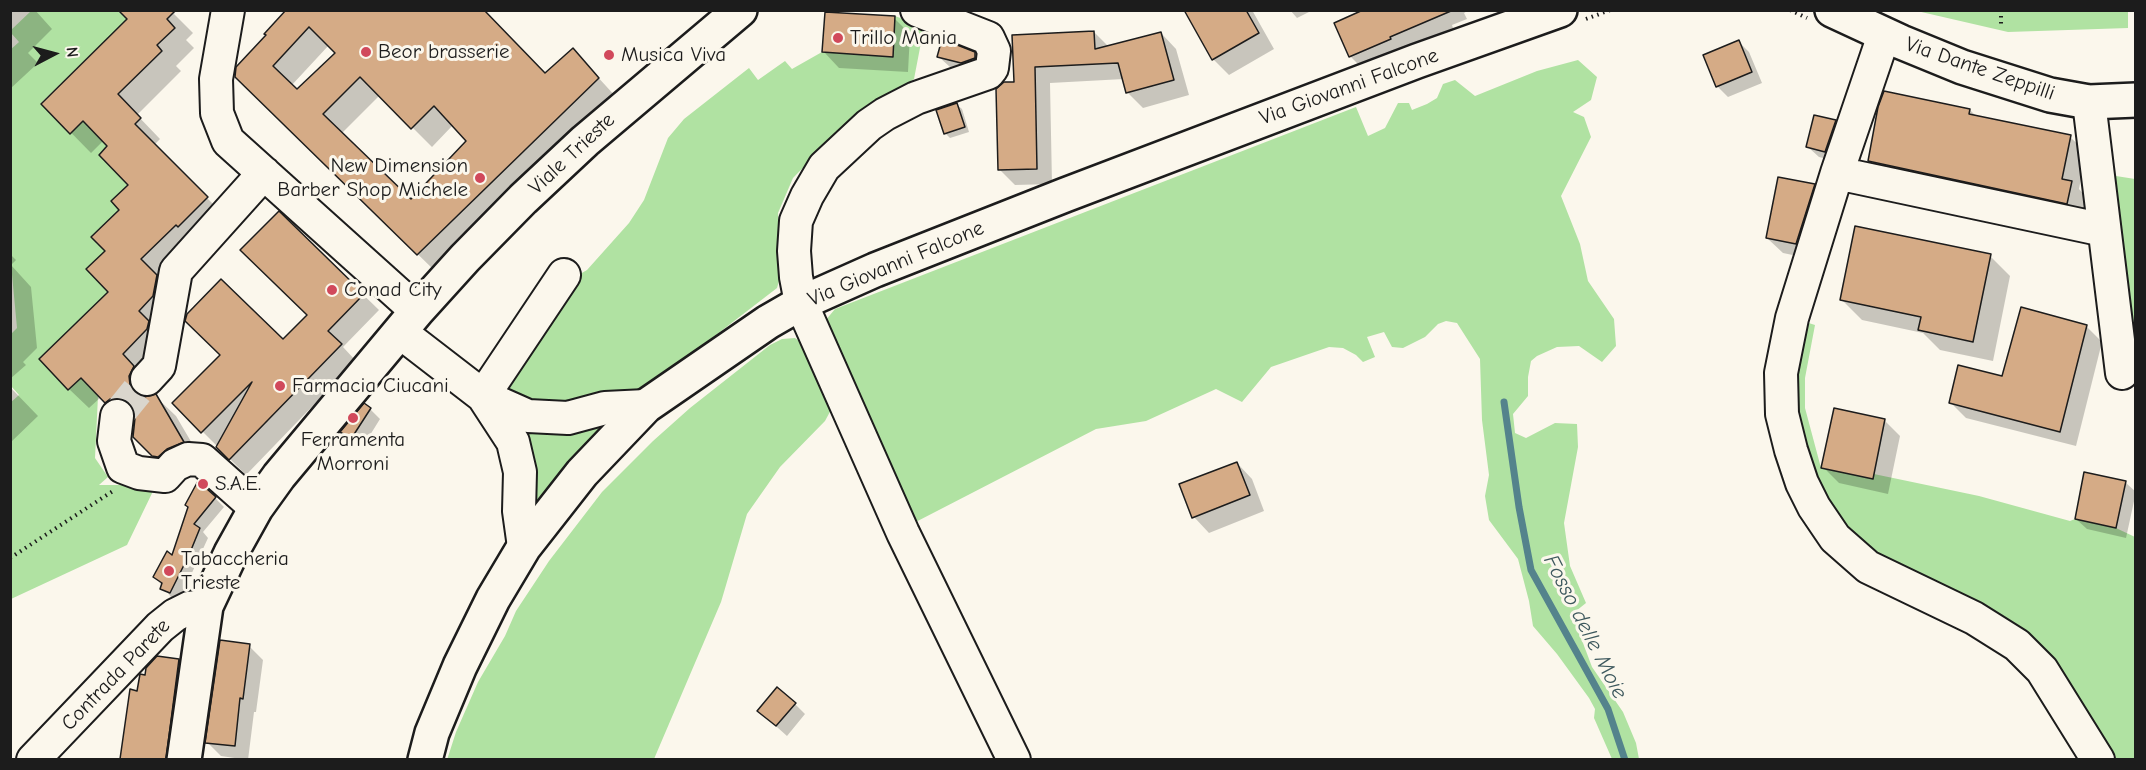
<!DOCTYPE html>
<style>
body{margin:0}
#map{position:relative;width:2146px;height:770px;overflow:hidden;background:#fbf7ec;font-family:"Comic Neue",sans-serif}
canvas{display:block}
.frame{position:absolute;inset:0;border:12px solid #1c1c1c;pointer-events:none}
.north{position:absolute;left:24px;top:24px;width:60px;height:60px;-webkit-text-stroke:4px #fbf7ec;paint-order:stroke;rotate:84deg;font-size:16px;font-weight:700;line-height:24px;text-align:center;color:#1c1c1c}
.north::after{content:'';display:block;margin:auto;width:21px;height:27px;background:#1c1c1c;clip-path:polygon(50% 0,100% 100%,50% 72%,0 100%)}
</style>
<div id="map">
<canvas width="2146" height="770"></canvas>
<div class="frame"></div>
<div class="north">N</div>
</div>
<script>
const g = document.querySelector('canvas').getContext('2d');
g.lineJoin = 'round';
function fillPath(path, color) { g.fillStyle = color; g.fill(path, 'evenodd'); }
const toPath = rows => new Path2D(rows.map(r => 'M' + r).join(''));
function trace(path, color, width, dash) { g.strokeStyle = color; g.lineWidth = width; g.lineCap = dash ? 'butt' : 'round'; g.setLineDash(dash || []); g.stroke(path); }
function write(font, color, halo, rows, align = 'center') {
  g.font = font + ' "Comic Neue",sans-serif'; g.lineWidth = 6; g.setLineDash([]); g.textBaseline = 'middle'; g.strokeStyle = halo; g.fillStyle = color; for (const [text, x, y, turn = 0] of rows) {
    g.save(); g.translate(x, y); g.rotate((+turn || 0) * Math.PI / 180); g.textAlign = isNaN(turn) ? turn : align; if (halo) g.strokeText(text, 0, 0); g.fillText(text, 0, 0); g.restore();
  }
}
const green = toPath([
 [31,11,118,11,127,19,41,103,70,134,83,121,107,146,99,155,128,185,119,210,91,237,105,251,86,269,108,292,81,378,98,396,95,458,108,477,99,485,156,485,127,545,11,599,10,403,19,395,11,386,11,334,17,328,11,264,10,50,19,42,11,33,11,30],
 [1917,11,2128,11,2128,28,2008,32],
 [895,16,924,27,914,79,865,110,845,125,793,178,778,213,782,271,777,288,651,385,619,399,528,410,498,382,575,277,587,270,629,223,644,200,668,138,684,119,749,68,758,80,785,61,792,69,822,52,892,57],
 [1578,60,1597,77,1591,100,1573,112,1584,117,1591,137,1561,196,1580,244,1588,281,1614,319,1616,346,1602,362,1579,346,1557,347,1537,356,1531,361,1528,377,1528,396,1513,414,1515,433,1526,438,1555,423,1577,424,1578,447,1564,523,1570,566,1586,603,1576,611,1577,627,1592,667,1623,712,1636,743,1639,759,1612,759,1594,718,1595,709,1589,698,1557,654,1533,626,1529,601,1518,559,1489,520,1485,496,1489,475,1482,420,1480,359,1457,323,1446,321,1438,324,1425,337,1403,348,1392,347,1384,332,1367,337,1375,357,1363,362,1356,355,1343,348,1329,347,1271,367,1242,402,1216,389,1146,421,1096,429,906,527,825,321,835,309,1356,107,1368,136,1385,128,1398,103,1409,103,1412,110,1427,104,1437,98,1443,84,1455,80,1475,96,1537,71],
 [2116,176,2135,179,2135,386,2108,185,2109,178],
 [1796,319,1815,325,1805,378,1805,408,1821,468,1874,474,1979,496,2070,521,2075,519,2116,528,2135,537,2135,759,2109,759,2074,699,1870,565,1796,451],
 [795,338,810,349,832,408,825,421,780,467,747,514,721,602,654,759,447,760,456,732,478,682,505,636,516,611,549,561,602,492,653,441,690,408,770,345,782,339],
 [604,422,605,425,564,468,534,507,514,425]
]);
const shadow = toPath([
 [10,10,35,10,52,29,28,53,38,63,10,89],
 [120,10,177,10,174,14,193,33,186,40,194,48,176,66,181,71,137,115,160,139,154,145,227,218,199,246,154,387,148,397,155,396,176,416,203,462,174,476,134,436,136,418,126,422,101,397,89,408,69,389,110,292,107,251,130,185,110,146,104,140,91,153,43,104,129,19],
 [288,10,545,75,573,50,617,98,437,273,256,96],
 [329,45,337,53,297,91,291,86],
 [380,95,432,147,453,125,468,141,411,201,341,134],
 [1195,10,1252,10,1274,49,1229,75,1213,59],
 [1290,10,1313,10,1297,18],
 [1367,10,1469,10,1464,13,1467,19,1452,25,1453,28,1402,50,1363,69,1350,56],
 [894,18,910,34,908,72,839,68,824,52],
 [1094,32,1109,47,1161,33,1176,49,1189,95,1143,108,1127,92,1124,79,1050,83,1052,184,1015,185,999,169,1015,83,1013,36],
 [1738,41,1749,52,1762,83,1728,97,1717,86],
 [975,55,985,66,973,73,950,67,939,57],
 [957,105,962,109,969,132,950,138,945,133],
 [1970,110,1977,117,2070,137,2086,152,2079,189,2087,198,2083,219,1885,176,1869,161],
 [1835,121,1846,132,1836,161,1819,157,1808,147],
 [1814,186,1830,201,1812,259,1783,253,1767,238],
 [279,213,379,310,343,347,356,361,246,475,174,403,283,342,309,315],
 [10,254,16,260,11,265,31,287,37,348,23,362,26,365,10,379],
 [1990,256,2010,276,1993,361,1940,350,1923,333,1862,320,1841,299],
 [2022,309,2087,327,2102,342,2076,446,1966,418,1950,402,2003,378],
 [10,387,38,416,10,443],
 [370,409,380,419,362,448,352,443,342,432],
 [1884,420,1900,436,1888,494,1839,483,1823,467],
 [1237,463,1252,479,1264,511,1209,533,1194,517],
 [2126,483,2136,492,2126,538,2087,529,2076,519],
 [215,498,224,507,203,532,208,538,179,601,171,597,155,577,172,557,189,507],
 [249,646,263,660,256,712,254,712,248,760,221,756,207,742],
 [179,661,192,674,180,760,121,760,131,691,139,692,146,677],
 [795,704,805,714,787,736,759,711]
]);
const stream = toPath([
 [1504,402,1519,507,1531,570,1608,709,1625,760]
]);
const building = toPath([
 [118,10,176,10,167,19,175,28,157,45,162,51,118,94,141,118,135,124,208,197,178,227,176,225,141,259,157,275,153,296,139,311,149,321,147,329,123,354,134,366,129,376,130,385,134,392,144,397,156,394,184,442,167,449,158,457,152,456,133,437,135,418,134,409,128,402,119,398,110,399,105,403,81,378,68,390,39,359,108,292,86,269,105,251,91,237,119,210,111,201,128,185,99,155,107,146,83,121,70,134,41,104,127,19,118,10],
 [286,10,484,10,545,73,573,48,599,78,417,255,235,77,236,67,266,35,264,34,286,10],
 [309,27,335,53,297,89,273,66,309,27],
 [360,77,411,129,434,106,466,141,411,199,323,114,360,77],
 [1184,10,1246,10,1259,33,1212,60,1184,10],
 [1363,10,1451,10,1451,11,1390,37,1391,39,1349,57,1334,23,1363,10],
 [825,12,895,16,893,57,822,52,825,12],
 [1094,31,1095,49,1161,32,1174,80,1126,93,1118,63,1035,67,1037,169,998,170,996,89,1004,82,1014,82,1012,35,1094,31],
 [942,39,975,52,975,58,961,63,937,57,942,39],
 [1739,40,1752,72,1716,87,1703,55,1739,40],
 [1884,91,1970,109,1969,114,2071,135,2062,179,2072,181,2067,204,1868,161,1878,107,1884,91],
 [957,103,965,127,944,134,936,110,957,103],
 [1814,115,1836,120,1825,152,1806,147,1814,115],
 [1778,177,1815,184,1796,244,1766,238,1778,177],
 [279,211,364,294,328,331,342,344,229,460,216,447,252,382,201,433,172,403,220,355,185,321,187,314,221,279,283,339,307,315,240,250,279,211],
 [1855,226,1991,254,1973,342,1918,330,1921,317,1840,300,1855,226],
 [2021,307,2087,325,2060,432,1949,403,1958,365,2002,376,2021,307],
 [364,403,371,408,351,439,340,432,364,403],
 [1834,408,1885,419,1873,479,1821,468,1834,408],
 [1237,462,1250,495,1192,518,1179,484,1237,462],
 [2084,472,2126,481,2116,528,2075,519,2084,472],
 [198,481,216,497,194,524,200,528,189,555,170,593,160,589,162,583,153,577,167,551,172,555,188,507,185,505,198,481],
 [220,640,250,644,243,699,240,698,235,746,205,743,220,640],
 [157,656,179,659,166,759,120,759,130,689,137,691,140,674,145,675,146,668,157,656],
 [777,687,796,703,776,726,757,711,777,687]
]);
const minorTunnel = toPath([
 [117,416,147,379]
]);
const path = toPath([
 [1790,10,1807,18],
 [2001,10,2001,24],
 [1586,19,1610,10],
 [10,558,113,491]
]);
const minor = toPath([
 [228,10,216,79,217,113,228,141,417,311],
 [917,10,988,38,994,51,992,68,988,73,916,98,885,114,869,125,824,167,807,196,796,221,794,251,796,277,801,303,903,533,1014,760],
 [1884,35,1837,173,1792,318,1781,373,1782,414,1791,450,1802,483,1814,507,1835,538,1868,567,1974,618,2017,645,2042,670,2098,760],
 [2089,102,2122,373],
 [1837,173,2104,230],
 [400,332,483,396,528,416,568,418,605,408,646,406],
 [147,379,159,366,176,271,264,173],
 [483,396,513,442,520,472,519,511,524,547],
 [483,396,564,275],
 [117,416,114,441,123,467,139,473,165,476,175,465,188,459,202,460,256,508],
 [33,760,160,627,175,615,189,608,206,606]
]);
const major = toPath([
 [1832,10,1901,42,1962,67,2050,95,2089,102,2136,100],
 [184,760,206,606,231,553,256,508,279,476,417,311,465,258,523,199,585,141,740,10],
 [425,760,432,733,460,666,493,599,524,547,582,473,646,406,768,322,801,303,875,270,1065,195,1417,61,1560,10]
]);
const markers = [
 [838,38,6,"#d1495b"],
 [366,52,6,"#d1495b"],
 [609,55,6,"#d1495b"],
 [480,178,6,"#d1495b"],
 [332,290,6,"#d1495b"],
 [280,386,6,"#d1495b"],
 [353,418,6,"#d1495b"],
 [203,484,6,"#d1495b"],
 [169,571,6,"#d1495b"]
];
const poiNames = [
 ["Trillo Mania",850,38],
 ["Beor brasserie",378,52],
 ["Musica Viva",621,55],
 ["New Dimension",468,166,"right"],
 ["Barber Shop Michele",468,190,"right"],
 ["Conad City",344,290],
 ["Farmacia Ciucani",292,386],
 ["Ferramenta",353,440,"center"],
 ["Morroni",353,464,"center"],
 ["S.A.E.",215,484],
 ["Tabaccheria",181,559],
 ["Trieste",181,583]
];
const streetNames = [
 ["Via Dante Zeppilli",1980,69,19],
 ["Via Giovanni Falcone",1349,87,-20],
 ["Viale Trieste",572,154,-43],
 ["Via Giovanni Falcone",896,264,-23],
 ["Contrada Parete",116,675,-46]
];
const waterNames = [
 ["Fosso delle Moie",1585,627,63]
];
fillPath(green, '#b0e2a2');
fillPath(shadow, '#0003');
trace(stream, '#54838c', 7);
fillPath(building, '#d5ab86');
trace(building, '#1c1c1c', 1.5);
trace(minorTunnel, '#dad6cd', 32, [32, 16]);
trace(minor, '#1c1c1c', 36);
trace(major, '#1c1c1c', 38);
trace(path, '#1c1c1c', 4, [1.5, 4.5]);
trace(minor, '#fbf7ec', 32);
trace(major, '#fbf7ec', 33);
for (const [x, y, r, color] of markers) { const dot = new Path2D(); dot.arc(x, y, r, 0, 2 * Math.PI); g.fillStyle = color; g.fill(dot); trace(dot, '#fbf7ec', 2); }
write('21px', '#1c1c1c', '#fbf7ec', poiNames, 'left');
write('21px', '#1c1c1c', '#fbf7ec', streetNames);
write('italic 22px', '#3d585d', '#fbf7ec', waterNames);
</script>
